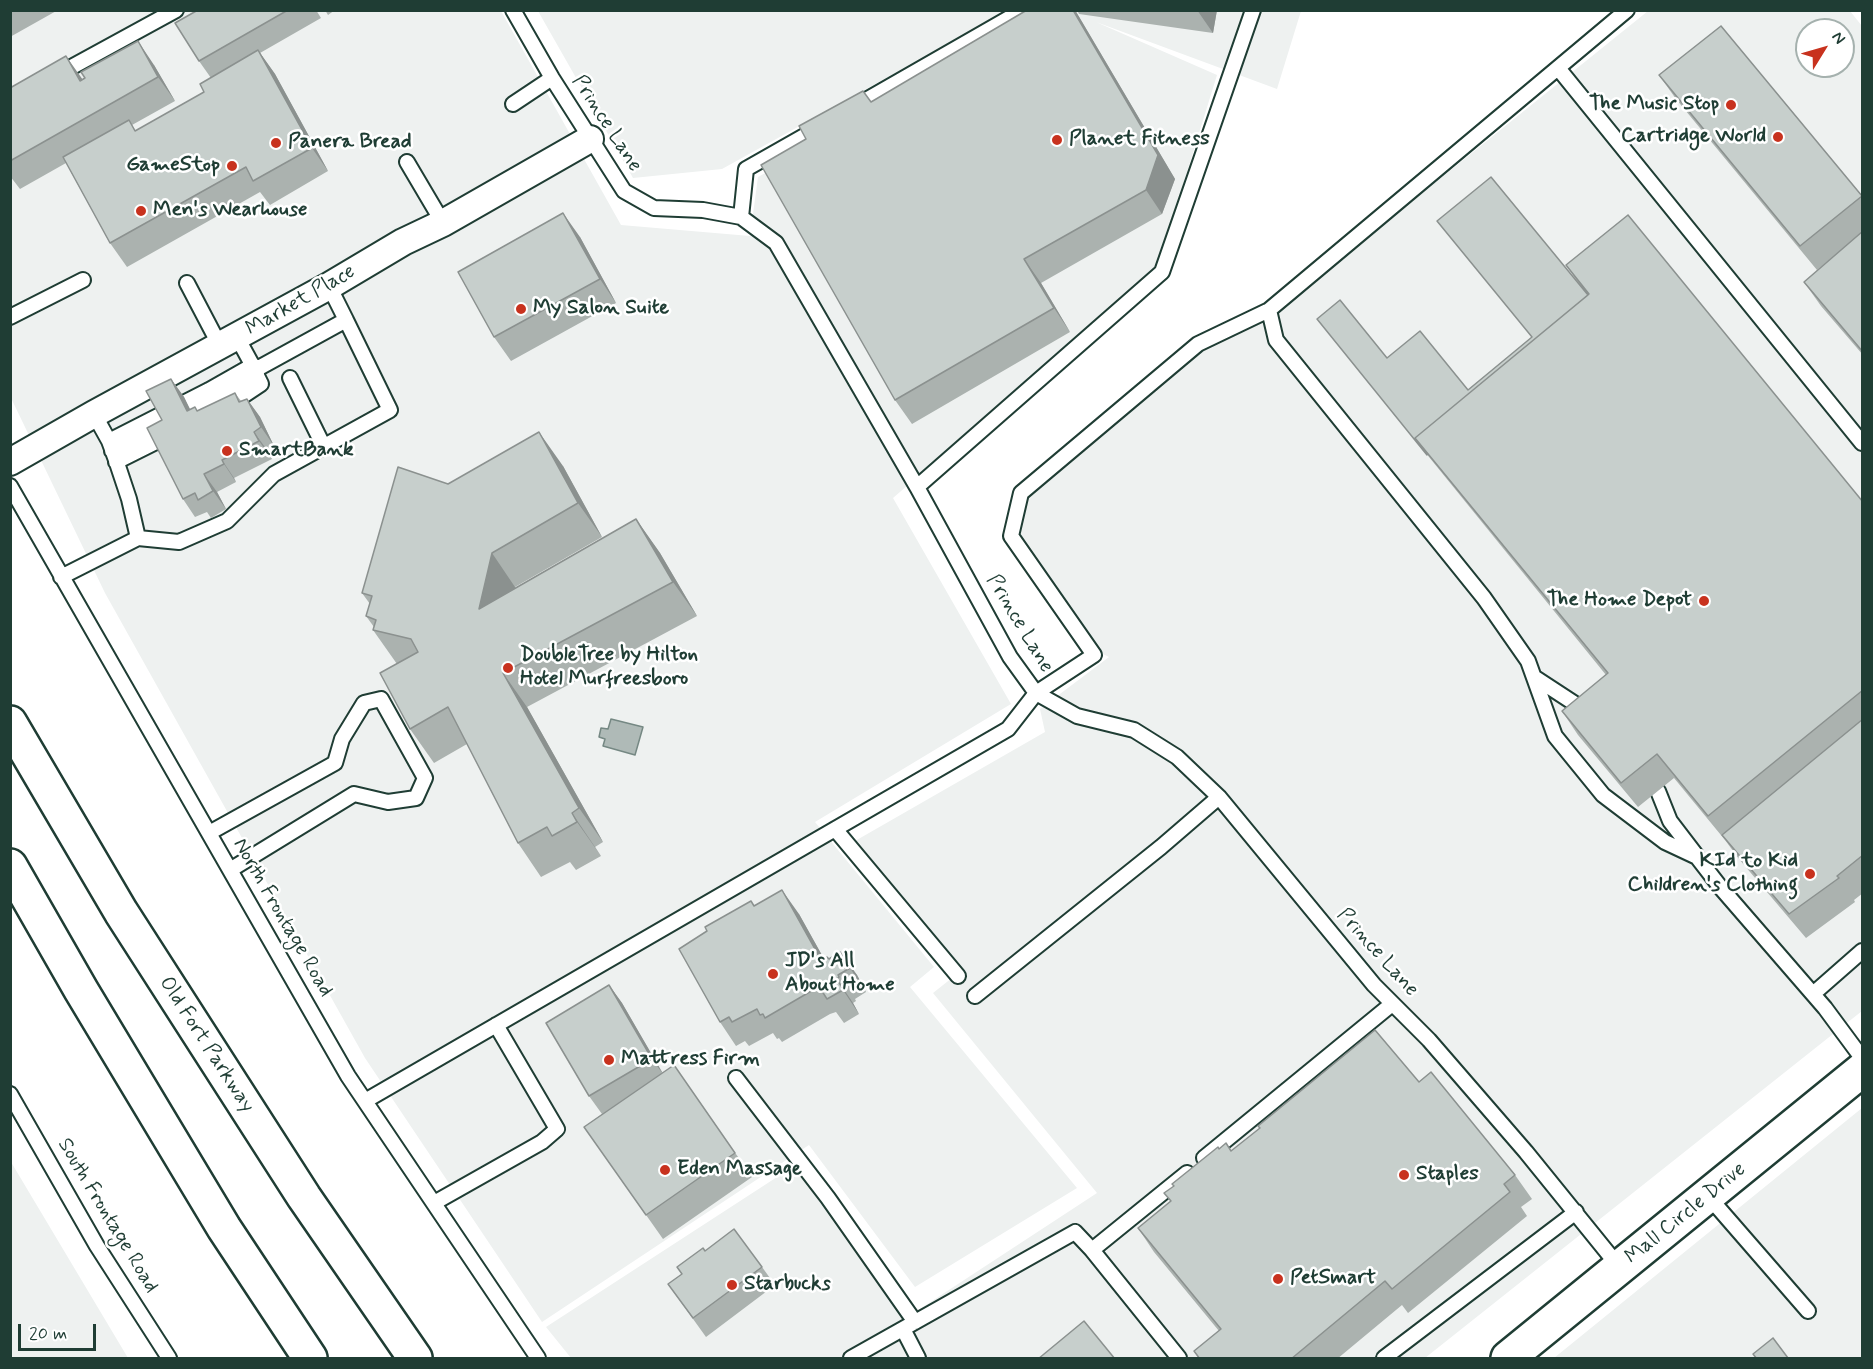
<!DOCTYPE html>
<style>
body{margin:0}
#map{position:relative;width:1873px;height:1369px;overflow:hidden;background:#fff;font-family:Mynerve,sans-serif}
canvas{display:block}
.frame{position:absolute;inset:0;border:12px solid #1f3d34;pointer-events:none}
.north{position:absolute;left:1795px;top:18px;width:60px;height:60px;box-sizing:border-box;background:#fff;border:2px solid #a5b1ae;border-radius:50%;rotate:53deg;font-size:16px;font-weight:700;line-height:24px;text-align:center;color:#1f3d34}
.north::after{content:'';display:block;margin:auto;width:21px;height:27px;background:#c8321e;clip-path:polygon(50% 0,100% 100%,50% 72%,0 100%)}
.scale{position:absolute;left:18px;top:1324px;width:78px;height:27px;box-sizing:border-box;border:3px solid #1f3d34;border-top:0;padding-left:8px;font-size:18px;line-height:21px;white-space:nowrap;color:#1f3d34;-webkit-text-stroke:4px #fff;paint-order:stroke}
</style>
<div id="map">
<canvas width="1873" height="1369"></canvas>
<div class="frame"></div>
<div class="north">N</div>
<div class="scale">20 m</div>
</div>
<script>
const g = document.querySelector('canvas').getContext('2d');
g.lineJoin = 'round';
function fillPath(path, color) { g.fillStyle = color; g.fill(path, 'evenodd'); }
const toPath = rows => new Path2D(rows.map(r => 'M' + r).join(''));
function trace(path, color, width, dash) { g.strokeStyle = color; g.lineWidth = width; g.lineCap = dash ? 'butt' : 'round'; g.setLineDash(dash || []); g.stroke(path); }
function write(font, color, halo, rows, align = 'center') {
  g.font = font + ' Mynerve,sans-serif'; g.lineWidth = 5; g.setLineDash([]); g.textBaseline = 'middle'; g.strokeStyle = halo; g.fillStyle = color; for (const [text, x, y, turn = 0] of rows) {
    g.save(); g.translate(x, y); g.rotate((+turn || 0) * Math.PI / 180); g.textAlign = isNaN(turn) ? turn : align; if (halo) g.strokeText(text, 0, 0); g.fillText(text, 0, 0); g.restore();
  }
}
const built = toPath([
 [11,11,501,11,621,225,750,236,758,177,1060,11,1067,11,1080,16,1072,11,1301,11,1277,89,1096,22,1217,75,1157,269,893,498,1011,704,815,822,934,967,910,987,1077,1188,915,1287,809,1145,542,1322,365,1058,105,593,11,398],
 [538,11,1007,11,722,169,633,178],
 [1648,11,1850,11,1862,26,1862,1011,1425,1358,571,1358,546,1327,794,1166,903,1320,1097,1193,933,993,962,970,855,841,1045,732,1040,709,1109,657,1097,651,1016,535,1028,496,1202,349,1277,310],
 [1807,30,1843,30,1843,66,1807,66],
 [1862,1108,1862,1358,1554,1358],
 [11,1162,128,1358,11,1358]
]);
const water = toPath([
 [611,719,643,727,635,755,603,746,605,739,599,737,601,728,608,729,611,719]
]);
const lane = toPath([
 [513,10,552,78,624,191,654,208,703,210,741,217,776,243,917,487,1010,657,1036,693,1077,716,1134,730,1177,757,1219,797,1374,985,1429,1040,1526,1152,1620,1268],
 [1558,68,1862,443],
 [57,75,176,10],
 [513,104,552,78],
 [852,108,1023,10],
 [407,162,443,223],
 [741,217,746,169,820,127],
 [187,283,220,346],
 [329,286,346,320],
 [1269,310,1276,340,1484,598,1528,661,1555,736,1603,795,1665,842,1697,857,1721,888,1825,1008,1862,1058],
 [10,317,83,280],
 [290,378,324,447],
 [225,408,261,384,257,376],
 [109,441,209,390,253,365],
 [112,451,220,398,257,374],
 [116,462,170,435],
 [10,486,348,1076,538,1358],
 [917,487,1162,272,1253,10],
 [138,538,179,542,227,521,274,474,390,410,346,320,255,370,237,337],
 [61,577,138,538,129,499,116,460,109,441,94,414],
 [1534,677,1586,711],
 [1658,791,1670,821,1696,855],
 [835,829,958,976],
 [209,833,335,763,342,739,364,703,381,699,425,778,416,798,388,802,354,794,230,870],
 [1813,994,1862,951],
 [975,996,1161,847,1219,797],
 [736,1078,828,1198,915,1322],
 [10,1094,97,1246,169,1358],
 [365,1101,1008,729,1036,693,1094,655,1011,536,1021,493,1198,344,1269,310,1627,10],
 [1204,1158,1392,1004],
 [1708,1196,1808,1311],
 [434,1203,542,1142,557,1129,496,1025],
 [1092,1250,1187,1173],
 [903,1329,918,1358],
 [851,1358,1075,1232,1092,1250,1179,1358],
 [1384,1358,1576,1212]
]);
const street = toPath([
 [10,462,94,414,329,286,403,242,443,223,590,139]
]);
const secondary = toPath([
 [1508,1358,1862,1070]
]);
const primary = toPath([
 [10,723,121,912,304,1197,415,1358],
 [10,866,81,990,224,1228,310,1358]
]);
const wall = toPath([
 [10,10,58,10,10,37],
 [198,10,316,10,321,18,260,53,275,74,328,171,270,205,260,192,127,267,110,243,66,163,20,189,10,176,10,88,83,79,154,65,175,101,132,125,136,131,204,92,211,78,199,61],
 [325,10,335,10,328,15],
 [1027,10,1075,10,1175,179,1162,214,1041,283,1070,332,912,424,895,400,871,102],
 [1077,10,1217,10,1213,33,1079,14],
 [1721,26,1863,197,1863,355,1821,306,1804,282,1834,256,1817,270,1676,99,1659,75],
 [1437,221,1580,285,1566,265,1863,502,1863,893,1854,900,1855,902,1806,938,1739,859,1725,840,1674,778,1638,807,1578,735,1562,711,1606,675,1317,319,1387,358,1468,390,1532,337],
 [580,237,616,303,511,361,494,337],
 [171,379,184,397,190,410,195,407,198,411,235,393,241,401,247,399,260,417,274,446,267,450,272,459,234,478,236,482,217,492,226,509,211,518,207,512,195,517,183,499,162,420],
 [563,466,602,537,515,587,515,588,636,519,660,553,697,616,527,707,603,842,595,847,601,856,576,870,570,862,541,877,518,843,467,744,434,763,410,729,397,664,373,630,374,627,366,616,370,604,362,593,448,484],
 [754,906,799,914,824,959,829,959,840,952,857,975,866,992,855,999,856,1001,853,1003,859,1014,844,1023,836,1012,830,1014,782,1042,779,1038,777,1039,773,1033,749,1046,745,1041,736,1046,720,1022],
 [609,985,622,1003,662,1073,674,1065,752,1177,663,1239,584,1127,602,1114,589,1096],
 [1419,1082,1515,1175,1532,1199,1521,1207,1527,1216,1408,1313,1402,1305,1337,1359,1199,1359,1194,1351,1219,1331,1154,1252,1138,1228,1170,1201,1174,1186,1172,1184,1219,1149,1231,1151,1260,1128,1258,1126],
 [705,1251,762,1267,775,1285,706,1337,668,1284,682,1274]
]);
const shadedWall = toPath([
 [1073,10,1075,10,1078,15,1175,179,1162,214,1146,190],
 [1197,10,1217,10,1213,33],
 [138,41,154,65,175,101,158,77],
 [258,50,275,74,328,171,312,148],
 [66,56,83,80,80,81],
 [563,213,580,237,616,303,600,279],
 [1024,259,1041,283,1070,332,1054,308],
 [171,379,184,397,200,429,187,411],
 [247,399,260,417,274,446,261,427],
 [254,432,267,450,272,459,259,441],
 [539,432,563,466,602,537,578,503],
 [222,460,234,478,236,482,224,464],
 [204,474,217,492,226,509,213,491],
 [636,519,660,553,697,616,673,582],
 [492,553,515,587,503,643,479,609],
 [503,673,527,707,603,842,579,808],
 [572,813,595,847,601,856,577,822],
 [782,890,799,914,838,984,821,960],
 [840,952,857,975,866,992,850,968],
 [837,979,853,1003,859,1014,843,990],
 [609,985,622,1003,665,1077,652,1059]
]);
const building = toPath([
 [198,10,288,10,199,61,175,23,198,10],
 [1027,10,1073,10,1158,155,1146,190,1024,259,1054,308,895,400,761,165,806,139,799,126,863,91,871,102,1027,10],
 [1721,26,1862,196,1800,246,1659,75,1721,26],
 [138,41,158,77,10,161,10,88,66,56,80,81,85,78,81,72,138,41],
 [258,50,312,148,253,181,246,167,110,243,63,157,129,120,135,131,204,92,200,84,258,50],
 [1491,177,1588,295,1415,438,1427,455,1317,319,1340,300,1387,358,1420,331,1468,390,1532,337,1437,221,1491,177],
 [563,213,600,279,494,337,458,272,563,213],
 [1628,215,1863,502,1863,690,1708,816,1657,754,1621,783,1562,711,1608,673,1415,438,1589,294,1566,265,1628,215],
 [1863,231,1863,352,1804,282,1863,231],
 [171,379,187,411,195,407,197,411,235,393,239,402,247,399,261,427,254,432,259,441,222,460,224,464,204,474,213,491,198,500,195,493,183,499,147,428,162,420,146,391,171,379],
 [539,432,578,503,492,553,479,609,636,519,673,582,503,673,579,808,572,813,577,822,552,836,547,827,518,843,448,707,410,729,380,673,418,652,411,639,373,630,376,620,366,616,372,596,362,593,398,467,448,484,539,432],
 [1863,719,1863,855,1837,876,1839,878,1789,914,1722,835,1863,719],
 [782,890,821,960,827,957,829,959,840,952,850,968,838,975,839,977,837,979,843,990,827,999,820,988,813,990,765,1018,763,1014,760,1015,757,1009,732,1022,729,1017,720,1022,679,949,707,931,705,927,751,901,754,906,782,890],
 [609,985,652,1059,589,1096,546,1023,609,985],
 [1375,1030,1419,1082,1431,1072,1515,1175,1504,1184,1510,1192,1392,1289,1385,1281,1291,1359,1200,1359,1194,1351,1221,1329,1138,1228,1171,1201,1164,1193,1174,1186,1172,1184,1218,1147,1219,1149,1226,1143,1231,1151,1260,1128,1258,1126,1375,1030],
 [674,1065,735,1153,646,1215,584,1127,674,1065],
 [734,1229,762,1267,693,1318,668,1284,682,1274,677,1267,703,1248,705,1251,734,1229],
 [1084,1321,1115,1359,1038,1359,1084,1321],
 [1773,1338,1788,1358,1757,1359,1753,1354,1773,1338]
]);
const markers = [
 [1731,105,6,"#c8321e"],
 [1778,137,6,"#c8321e"],
 [1057,140,6,"#c8321e"],
 [276,143,6,"#c8321e"],
 [232,166,6,"#c8321e"],
 [141,211,6,"#c8321e"],
 [521,309,6,"#c8321e"],
 [227,451,6,"#c8321e"],
 [1704,601,6,"#c8321e"],
 [508,668,6,"#c8321e"],
 [1810,874,6,"#c8321e"],
 [773,974,6,"#c8321e"],
 [609,1060,6,"#c8321e"],
 [665,1170,6,"#c8321e"],
 [1404,1175,6,"#c8321e"],
 [1278,1279,6,"#c8321e"],
 [732,1285,6,"#c8321e"]
];
const poiNames = [
 ["The Music Stop",1719,105,"right"],
 ["Cartridge World",1766,137,"right"],
 ["Planet Fitness",1069,140],
 ["Panera Bread",288,143],
 ["GameStop",220,166,"right"],
 ["Men's Wearhouse",153,211],
 ["My Salon Suite",533,309],
 ["SmartBank",239,451],
 ["The Home Depot",1692,601,"right"],
 ["DoubleTree by Hilton",520,656],
 ["Hotel Murfreesboro",520,680],
 ["KId to Kid",1798,862,"right"],
 ["Children's Clothing",1798,886,"right"],
 ["JD's All",785,962],
 ["About Home",785,986],
 ["Mattress Firm",621,1060],
 ["Eden Massage",677,1170],
 ["Staples",1416,1175],
 ["PetSmart",1290,1279],
 ["Starbucks",744,1285]
];
const streetNames = [
 ["Prince Lane",606,124,57],
 ["Market Place",301,301,-30],
 ["Prince Lane",1019,624,59],
 ["North Frontage Road",282,918,60],
 ["Prince Lane",1377,953,48],
 ["Old Fort Parkway",206,1045,57],
 ["Mall Circle Drive",1686,1214,-39],
 ["South Frontage Road",107,1216,59]
];
fillPath(built, '#eef1f0');
fillPath(water, '#afbab7');
trace(water, '#758883', 1.5);
trace(lane, '#1f3d34', 18);
trace(street, '#1f3d34', 30);
trace(secondary, '#1f3d34', 38);
trace(primary, '#1f3d34', 38);
trace(lane, '#fff', 14);
trace(street, '#fff', 26);
trace(secondary, '#fff', 33);
trace(primary, '#fff', 33);
fillPath(wall, '#abb2af');
fillPath(shadedWall, '#8b918f');
fillPath(building, '#c7cfcc');
trace(building, '#8b918f', 1.5);
for (const [x, y, r, color] of markers) { const dot = new Path2D(); dot.arc(x, y, r, 0, 2 * Math.PI); g.fillStyle = color; g.fill(dot); trace(dot, '#fff', 2); }
write('bold 21px', '#1f3d34', '#fff', poiNames, 'left');
write('21px', '#1f3d34', '#fff', streetNames);
</script>
